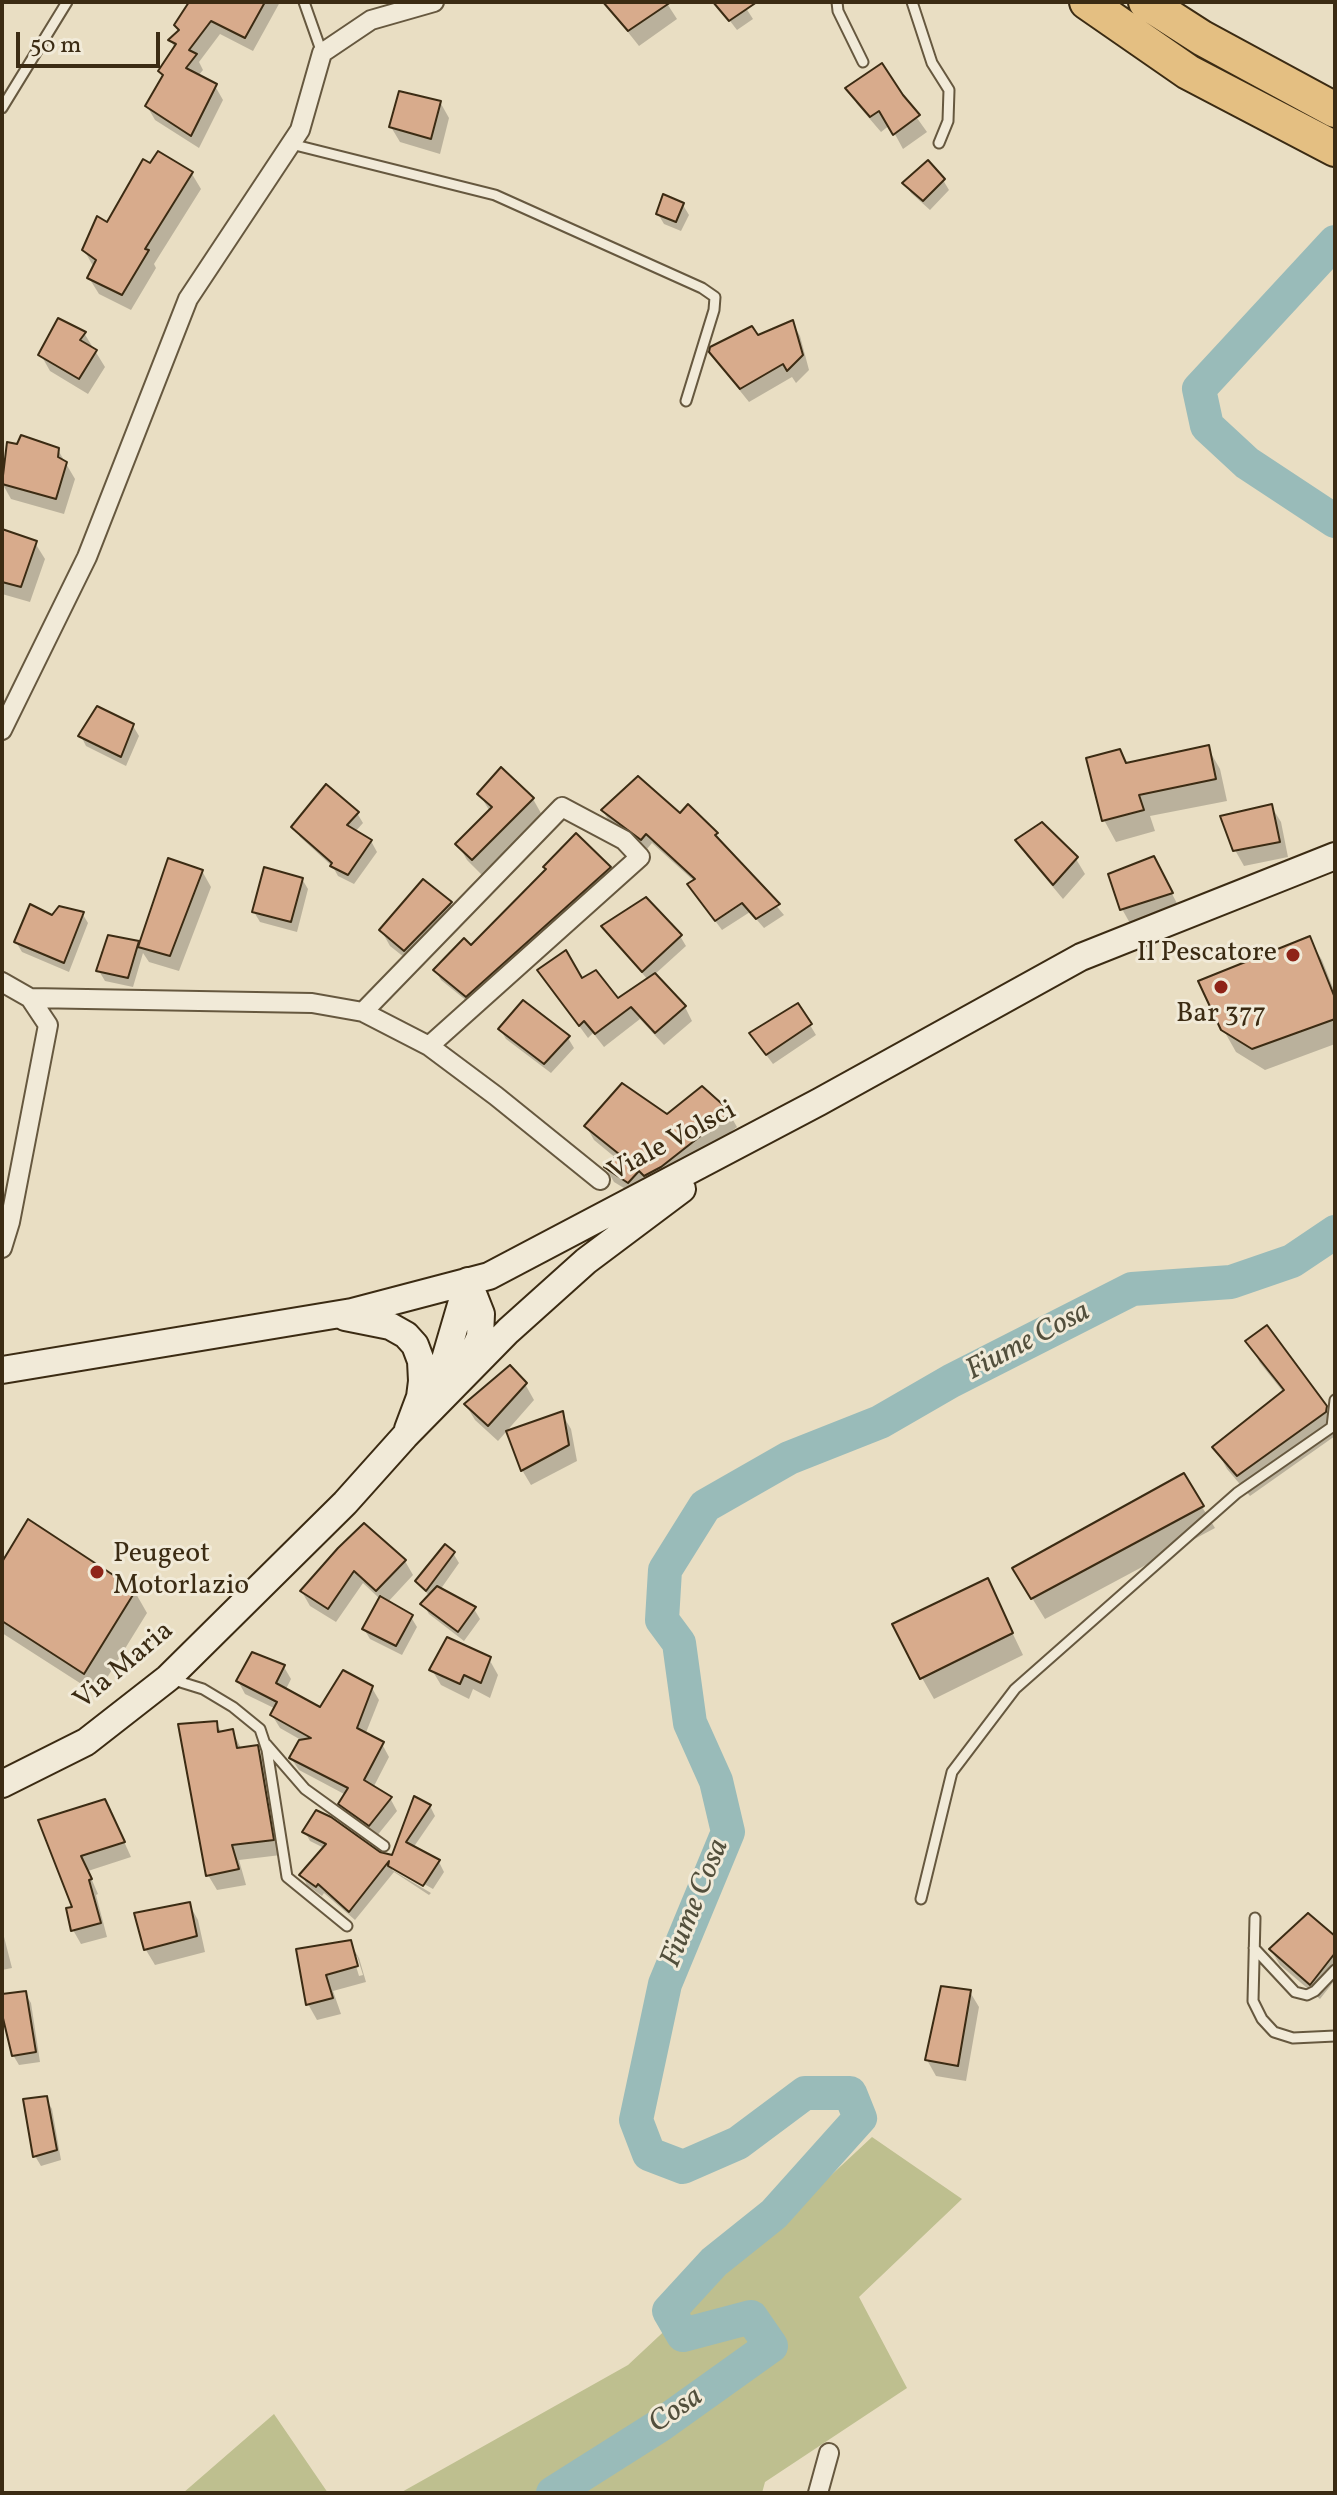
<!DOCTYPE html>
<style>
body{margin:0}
#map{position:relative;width:1337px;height:2495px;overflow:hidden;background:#e9dec3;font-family:Vollkorn,serif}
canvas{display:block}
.frame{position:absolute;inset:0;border:4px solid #3b2b13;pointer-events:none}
.scale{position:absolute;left:16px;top:32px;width:144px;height:36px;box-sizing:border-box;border:4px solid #3b2b13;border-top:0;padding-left:10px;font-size:24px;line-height:28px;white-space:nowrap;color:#3b2b13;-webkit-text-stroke:6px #f1ead8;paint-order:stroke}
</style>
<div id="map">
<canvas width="1337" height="2495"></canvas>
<div class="frame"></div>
<div class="scale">50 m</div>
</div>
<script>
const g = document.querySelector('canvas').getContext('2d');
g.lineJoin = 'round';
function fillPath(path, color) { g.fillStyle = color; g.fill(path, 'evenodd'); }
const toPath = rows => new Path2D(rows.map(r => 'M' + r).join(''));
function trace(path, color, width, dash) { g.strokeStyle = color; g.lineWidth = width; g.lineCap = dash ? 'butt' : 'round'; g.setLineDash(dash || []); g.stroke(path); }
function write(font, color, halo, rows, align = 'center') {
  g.font = font + ' Vollkorn,serif'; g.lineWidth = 6; g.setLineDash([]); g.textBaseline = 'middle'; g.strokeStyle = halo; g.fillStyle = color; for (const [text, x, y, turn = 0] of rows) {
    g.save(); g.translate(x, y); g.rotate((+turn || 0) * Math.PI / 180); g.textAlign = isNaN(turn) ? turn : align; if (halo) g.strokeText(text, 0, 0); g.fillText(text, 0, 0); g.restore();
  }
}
const green = toPath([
 [872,2137,962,2199,859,2297,907,2388,765,2482,762,2493,400,2493,628,2365],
 [274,2414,328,2493,183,2493]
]);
const shadow = toPath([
 [191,2,280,2,253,51,220,34,199,62,203,70,198,76,215,86,223,100,199,148,155,120,147,106,164,78,160,71,175,48,170,40,180,31],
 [604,2,666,2,677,19,639,46],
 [729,2,742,2,753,19,737,30,720,8],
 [848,88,902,97,927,132,903,149,890,125,881,132,857,104],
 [440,102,449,118,440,154,400,142,391,127],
 [192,174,201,189,154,264,156,268,131,310,99,294,89,278,93,266,84,250],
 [943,180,949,190,930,210,911,193,905,183],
 [683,205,689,215,681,231,664,224,658,214],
 [792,322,800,336,809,370,796,383,792,377,749,402,720,366,711,352,757,338],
 [84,333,105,367,88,394,50,371,41,355],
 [8,444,58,450,75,479,64,514,11,499,2,483],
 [2,531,35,543,45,559,30,602,2,594],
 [133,726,139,736,126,766,86,746,81,736],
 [1208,748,1220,769,1227,801,1150,816,1155,831,1116,842,1104,820,1126,765],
 [480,795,533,799,542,815,482,875,467,860,458,844,489,810],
 [1271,806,1281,822,1288,857,1244,866,1235,850],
 [603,811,680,816,716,834,784,915,764,928,750,912,722,930,695,894,694,881,652,843,647,849,609,821],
 [357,813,363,823,355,832,371,841,377,852,354,884,338,876,333,867,300,837,294,827],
 [1018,840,1076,859,1085,874,1063,899,1027,856],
 [610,868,615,878,473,1006,441,980,435,970],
 [202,871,211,887,179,971,149,962,143,953,133,987,105,981,99,971,137,943,140,947],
 [1162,875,1180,909,1131,925,1122,909],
 [302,879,308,889,297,932,260,922,254,912],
 [450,903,459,919,414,965,390,946,381,930],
 [82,913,88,923,69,972,22,952,16,942],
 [603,927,680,936,686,946,654,975,685,1007,692,1021,664,1045,640,1019,604,1047,593,1033,588,1038,539,971,582,981,618,1001,648,980],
 [1309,939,1322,960,1335,993,1335,1044,1265,1070,1236,1052,1223,1029],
 [798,1005,816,1035,773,1064,758,1044],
 [500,1029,568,1038,574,1048,551,1073,506,1039],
 [729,1113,737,1127,669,1181,637,1196,614,1182,606,1168,617,1159,594,1140,586,1126],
 [1248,1341,1325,1407,1335,1425,1335,1436,1250,1496,1227,1469,1215,1447,1284,1393,1260,1363],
 [525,1384,534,1400,498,1441,475,1420,466,1405],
 [562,1414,571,1429,577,1461,531,1485,522,1470],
 [1183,1476,1215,1528,1045,1619,1027,1590],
 [339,1549,405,1561,413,1575,387,1603,411,1617,417,1627,402,1655,370,1639,364,1629,380,1599,363,1583,336,1622,310,1606,302,1592],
 [453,1553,459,1563,440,1590,474,1609,480,1619,464,1641,429,1614,423,1604,430,1597,417,1581],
 [2,1566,135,1592,147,1613,97,1694,2,1633],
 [987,1580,1023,1655,934,1699,922,1678],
 [489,1659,498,1675,490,1698,473,1689,469,1699,441,1685,432,1670],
 [284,1667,291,1679,285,1691,320,1710,372,1688,379,1700,365,1735,382,1744,389,1757,373,1788,390,1798,397,1811,376,1837,348,1816,341,1804,346,1795,299,1770,291,1758,301,1740,280,1728,272,1715,276,1709,245,1694,238,1681],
 [216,1723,222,1733,232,1731,242,1750,257,1748,265,1763,281,1855,239,1860,246,1885,217,1890,208,1875],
 [430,1806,435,1816,413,1848,439,1862,444,1872,433,1889,392,1866,392,1870,431,1893,429,1895,394,1872,355,1920,324,1893,322,1896,307,1885,302,1875,324,1848,310,1841,305,1832,393,1857],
 [112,1815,131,1857,88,1871,98,1894,96,1895,107,1937,81,1944,73,1930,75,1908,41,1822],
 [189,1904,198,1920,205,1952,155,1965,146,1950],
 [2,1929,12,1968,2,1970],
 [1335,1939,1335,1980,1320,1999,1280,1965,1271,1950],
 [350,1943,359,1958,366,1982,333,1991,341,2014,317,2020,308,2004,299,1951],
 [353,1956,357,1956,363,1975,359,1976],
 [970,1992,979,2007,966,2081,936,2076,927,2060],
 [25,1993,31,2003,40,2062,19,2065,13,2055,2,1996],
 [46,2098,52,2109,61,2160,41,2166,35,2156]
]);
const river = toPath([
 [1335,242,1199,389,1207,426,1247,463,1335,521],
 [553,2493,659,2426,771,2346,751,2317,683,2335,669,2311,714,2262,774,2214,860,2118,850,2093,805,2093,738,2143,683,2167,649,2154,636,2120,665,1984,728,1832,716,1781,690,1723,679,1643,662,1620,665,1570,705,1506,789,1458,880,1422,951,1381,1132,1289,1231,1282,1292,1261,1335,1232]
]);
const building = toPath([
 [189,2,265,2,245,38,211,21,189,50,197,54,186,68,217,84,191,136,145,106,163,75,158,71,176,44,168,40,179,30,174,25,189,2],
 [603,2,671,2,628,31,603,2],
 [713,2,757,2,729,21,713,2],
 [882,63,903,95,920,115,893,135,879,111,870,117,845,88,882,63],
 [399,91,441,101,431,139,389,127,399,91],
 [158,151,193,172,145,249,149,250,122,295,87,278,96,260,82,250,97,216,107,222,143,159,150,163,158,151],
 [928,160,945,179,923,201,902,183,928,160],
 [663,194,684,203,676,222,656,214,663,194],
 [58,318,86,332,80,340,97,350,79,379,38,355,58,318],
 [793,320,803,355,787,371,783,364,740,389,709,352,710,347,752,326,758,335,793,320],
 [21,435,59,448,58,457,67,462,56,499,2,484,7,442,17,444,21,435],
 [2,529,37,541,21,587,2,582,2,529],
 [97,706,134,724,121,757,78,736,97,706],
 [1209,745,1216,779,1139,795,1144,810,1102,821,1086,758,1120,749,1126,763,1209,745],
 [501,767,534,798,472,860,455,844,492,807,477,794,501,767],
 [638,776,680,813,688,804,718,833,715,835,780,904,756,919,742,903,715,921,687,884,695,879,646,834,641,840,601,810,638,776],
 [326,784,359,812,347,825,372,840,348,875,330,866,332,863,291,827,326,784],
 [1272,804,1280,842,1233,851,1220,816,1272,804],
 [1042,822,1078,857,1053,885,1015,840,1042,822],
 [576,833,611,867,466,997,433,970,464,938,471,945,546,869,543,867,576,833],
 [1154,856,1173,893,1120,910,1108,874,1154,856],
 [168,858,203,870,170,956,138,947,168,858],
 [264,867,303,878,291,922,252,912,264,867],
 [423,879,452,902,404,951,379,930,423,879],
 [646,897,682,935,642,972,601,926,646,897],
 [30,904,52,915,59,906,84,912,64,963,14,942,30,904],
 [108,935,139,941,128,978,96,971,108,935],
 [1310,936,1335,998,1335,1019,1252,1049,1221,1030,1198,981,1310,936],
 [566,950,582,978,596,970,618,998,655,973,686,1006,655,1033,631,1007,595,1034,584,1021,579,1026,537,970,566,950],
 [523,1000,570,1036,544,1064,498,1029,523,1000],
 [798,1003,812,1024,766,1055,749,1033,798,1003],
 [622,1083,667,1114,702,1086,731,1112,661,1167,644,1176,639,1171,628,1183,604,1167,619,1154,584,1126,622,1083],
 [1267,1325,1327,1406,1326,1412,1237,1476,1212,1447,1284,1390,1245,1341,1267,1325],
 [510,1365,527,1383,488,1426,464,1404,510,1365],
 [563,1411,569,1445,521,1471,506,1431,563,1411],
 [1184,1473,1204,1506,1031,1599,1012,1568,1184,1473],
 [28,1519,136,1590,84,1674,2,1621,2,1562,28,1519],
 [364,1523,406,1560,376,1591,354,1571,328,1609,300,1591,338,1548,364,1523],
 [445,1544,455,1552,426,1591,415,1581,445,1544],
 [988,1578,1013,1633,920,1679,892,1624,988,1578],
 [437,1586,476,1607,458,1632,420,1604,437,1586],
 [380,1596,413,1615,396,1646,362,1629,380,1596],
 [447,1637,491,1657,481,1683,464,1675,460,1684,429,1670,447,1637],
 [252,1652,285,1665,276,1683,320,1707,343,1670,373,1686,357,1728,384,1742,364,1780,392,1797,369,1826,338,1804,348,1788,289,1758,299,1740,311,1738,270,1715,277,1702,236,1681,252,1652],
 [217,1721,218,1732,233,1729,237,1748,258,1745,274,1840,232,1845,239,1869,206,1876,178,1724,217,1721],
 [414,1796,431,1805,406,1842,440,1860,423,1886,388,1866,389,1861,349,1912,318,1884,316,1887,299,1875,326,1844,302,1832,316,1810,331,1817,380,1852,392,1855,414,1796],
 [105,1799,125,1842,81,1856,92,1879,89,1880,101,1923,71,1931,66,1908,72,1907,38,1820,105,1799],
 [190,1902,197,1936,144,1950,134,1913,190,1902],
 [1308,1913,1335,1936,1335,1953,1310,1985,1269,1949,1308,1913],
 [351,1940,358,1966,326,1975,333,1998,306,2005,296,1949,351,1940],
 [941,1986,971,1990,958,2066,925,2060,941,1986],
 [26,1991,36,2052,12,2056,2,2014,2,1994,26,1991],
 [47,2096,57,2150,33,2157,23,2099,47,2096]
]);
const lane = toPath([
 [304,2,322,53],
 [837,2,838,11,863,62],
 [912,2,932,63,949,90,948,121,939,143],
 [2,108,67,2],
 [291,144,495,195,702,288,715,297,714,310,686,401],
 [174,1680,203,1689,233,1707,260,1729,267,1750,287,1877,347,1926],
 [266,1744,305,1789,384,1846],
 [921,1899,952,1772,1015,1689,1237,1493,1332,1427,1335,1400],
 [1255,1918,1253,2001,1262,2019,1274,2032,1293,2038,1335,2036],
 [1254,1948,1295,1992,1307,1995,1315,1991,1335,1970]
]);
const street = toPath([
 [2,730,87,557,188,299,300,130,322,53,371,20,434,2],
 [2,982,30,998,48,1025,10,1222,2,1248],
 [30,998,312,1003,363,1012,429,1046,496,1096,600,1180],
 [363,1012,562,807,624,840,640,857,429,1046],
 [818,2493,829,2453]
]);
const secondary = toPath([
 [345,1317,390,1326,406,1335,415,1345,421,1361,422,1381,420,1397,408,1429],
 [466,1367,480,1337,481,1314,468,1281],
 [2,1370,352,1312,489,1276,819,1102,1081,957,1335,856],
 [424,1406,441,1373,468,1281],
 [2,1784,86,1742,168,1678,345,1503,405,1436,508,1331,586,1261,682,1189]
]);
const highway = toPath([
 [1087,2,1188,72,1335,149],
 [1146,2,1202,38,1335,110]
]);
const markers = [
 [1293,955,8,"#8f2418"],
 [1221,987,8,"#8f2418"],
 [97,1572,8,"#8f2418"]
];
const poiNames = [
 ["Il Pescatore",1277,955],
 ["Bar 377",1221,1016,"center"],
 ["Peugeot",113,1556,"left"],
 ["Motorlazio",113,1588,"left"]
];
const streetNames = [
 ["Viale Volsci",673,1143,-28],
 ["Via Maria",125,1667,-40]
];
const waterNames = [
 ["Fiume Cosa",1029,1343,-28],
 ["Fiume Cosa",697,1904,-68],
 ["Cosa",677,2412,-35]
];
fillPath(green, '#bebf8f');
fillPath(shadow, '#0003');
trace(river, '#99bbb9', 34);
fillPath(building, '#d8ab8c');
trace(building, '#3b2b13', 2);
trace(lane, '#66583f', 13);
trace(street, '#66583f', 22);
trace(secondary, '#3b2b13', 30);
trace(highway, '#3b2b13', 38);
trace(lane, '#f1ead8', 9);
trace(street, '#f1ead8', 18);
trace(secondary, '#f1ead8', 26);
trace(highway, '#e4bf82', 34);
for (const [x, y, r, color] of markers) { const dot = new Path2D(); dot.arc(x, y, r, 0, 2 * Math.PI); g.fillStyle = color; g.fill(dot); trace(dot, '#f1ead8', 3); }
write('28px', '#3b2b13', '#f1ead8', poiNames, 'right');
write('28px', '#3b2b13', '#f1ead8', streetNames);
write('italic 30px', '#524f3c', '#f1ead8', waterNames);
</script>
